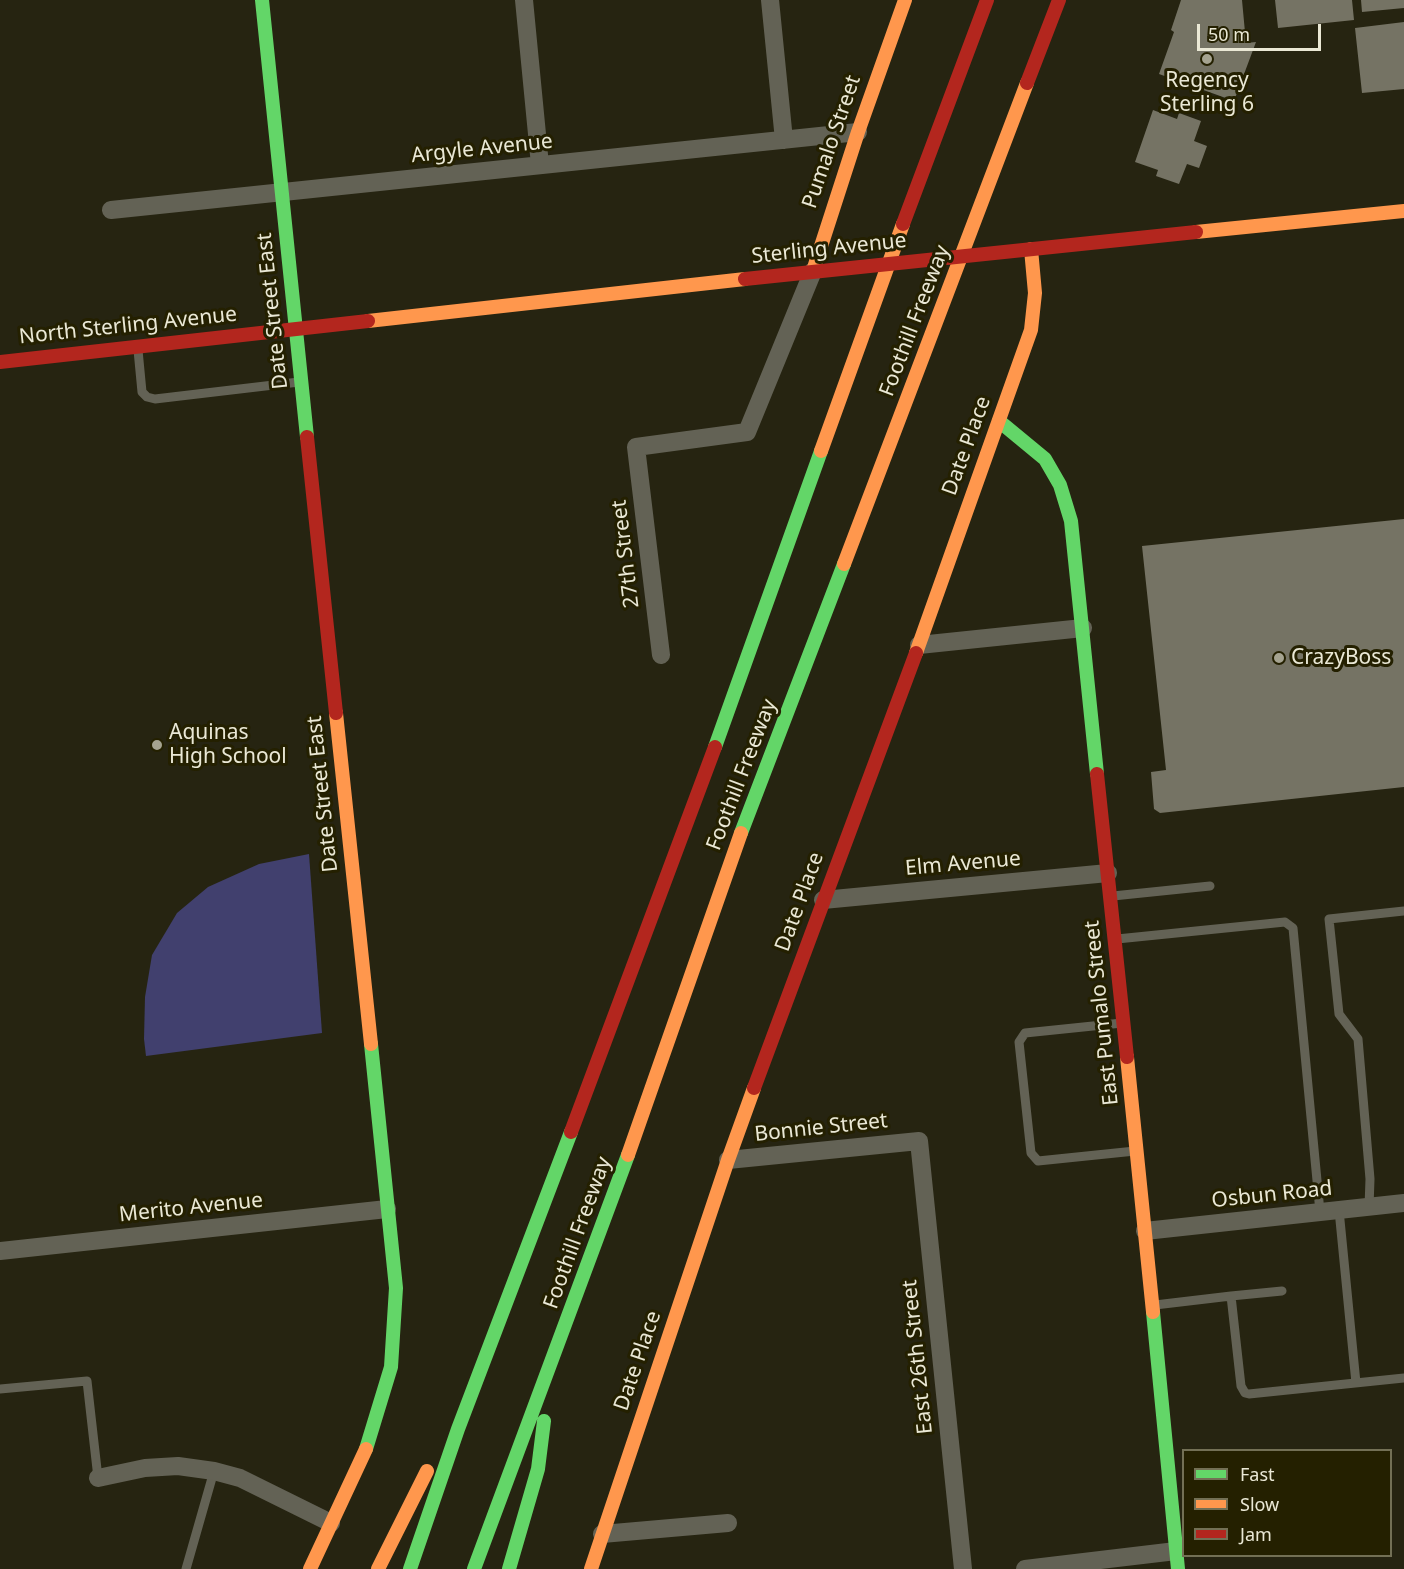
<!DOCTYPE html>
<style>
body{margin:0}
#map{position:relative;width:1404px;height:1569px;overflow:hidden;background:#262411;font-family:"Noto Sans",sans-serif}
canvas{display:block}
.legend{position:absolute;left:1182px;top:1449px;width:210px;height:108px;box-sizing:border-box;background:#242000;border:2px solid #737055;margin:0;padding:8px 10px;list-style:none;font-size:18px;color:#eae8d5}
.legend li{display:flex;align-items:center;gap:12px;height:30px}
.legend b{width:30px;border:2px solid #737055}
.scale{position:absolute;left:1197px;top:24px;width:124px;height:27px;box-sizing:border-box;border:3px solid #eae8d5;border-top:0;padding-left:8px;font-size:18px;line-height:21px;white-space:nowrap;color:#eae8d5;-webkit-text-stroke:4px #242000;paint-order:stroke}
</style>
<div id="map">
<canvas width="1404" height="1569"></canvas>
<ul class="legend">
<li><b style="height:8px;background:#63d668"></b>Fast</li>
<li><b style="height:8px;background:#ff974d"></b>Slow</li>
<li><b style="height:8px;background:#b3261e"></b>Jam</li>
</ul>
<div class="scale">50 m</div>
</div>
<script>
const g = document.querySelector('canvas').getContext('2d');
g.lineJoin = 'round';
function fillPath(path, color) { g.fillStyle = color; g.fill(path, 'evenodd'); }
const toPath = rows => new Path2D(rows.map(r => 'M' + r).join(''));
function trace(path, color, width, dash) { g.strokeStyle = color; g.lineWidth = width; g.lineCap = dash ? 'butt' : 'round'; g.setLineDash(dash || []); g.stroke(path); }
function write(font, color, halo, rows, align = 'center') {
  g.font = font + ' "Noto Sans",sans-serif'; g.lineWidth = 6; g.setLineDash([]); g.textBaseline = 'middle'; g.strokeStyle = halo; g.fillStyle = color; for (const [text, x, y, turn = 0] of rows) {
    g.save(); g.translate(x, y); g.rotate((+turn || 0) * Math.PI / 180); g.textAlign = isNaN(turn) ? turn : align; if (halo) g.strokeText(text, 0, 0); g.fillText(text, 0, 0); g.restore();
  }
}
const green = toPath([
 [309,854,322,1033,146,1056,144,1039,145,997,152,955,177,913,208,887,259,864]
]);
const building = toPath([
 [1181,0,1242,0,1246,43,1256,42,1234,101,1159,74,1174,32,1171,30],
 [1275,0,1352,0,1354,20,1278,28],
 [1361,0,1404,0,1404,8,1362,12],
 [1404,22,1404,89,1362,93,1355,28],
 [1153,110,1177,119,1179,113,1201,121,1194,141,1207,146,1199,168,1187,164,1179,184,1156,176,1158,170,1135,162],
 [1404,519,1404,787,1160,813,1154,809,1151,772,1166,770,1142,546]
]);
const lane = toPath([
 [138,350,142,392,147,397,155,399,299,382],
 [1113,896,1210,886],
 [1117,939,1285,922,1293,928,1320,1212],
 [1122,1023,1025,1033,1019,1042,1031,1153,1038,1161,1135,1151],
 [1369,1207,1370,1179,1358,1039,1339,1014,1329,919,1404,911],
 [1339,1210,1356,1383],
 [1231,1296,1282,1291],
 [1155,1305,1231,1296,1241,1386,1245,1393,1249,1394,1404,1378],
 [0,1389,87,1381,98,1478],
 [186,1569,214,1471]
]);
const street = toPath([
 [524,0,540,165],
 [770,0,784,140],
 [111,210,858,132],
 [919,645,1083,628],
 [661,655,636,447,747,432,813,271],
 [823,900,1108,873],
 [728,1160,919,1141,963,1569],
 [1145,1231,1404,1203],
 [0,1251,387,1209],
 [98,1478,145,1468,178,1466,214,1471,240,1478,331,1523],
 [602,1534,728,1523],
 [1025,1569,1176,1551]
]);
const fast = toPath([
 [262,0,307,437],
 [999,421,1045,459,1060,485,1071,521,1097,774],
 [715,747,821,451],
 [741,833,844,564],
 [1153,1312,1178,1569],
 [366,1449,391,1367,396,1288,371,1044],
 [410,1569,458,1429,571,1132],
 [474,1569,628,1155],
 [509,1569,538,1469,544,1421]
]);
const slow = toPath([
 [1196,232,1404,211],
 [813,271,858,132,905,0],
 [368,321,745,279],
 [821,451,903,224],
 [844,564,1027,83],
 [916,653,1031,330,1035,293,1031,249],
 [336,713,371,1044],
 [1127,1057,1153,1312],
 [628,1155,741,833],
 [310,1569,366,1449],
 [378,1569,427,1471],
 [591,1569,728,1160,754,1088]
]);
const jam = toPath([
 [1027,83,1059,0],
 [903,224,987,0],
 [745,279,1196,232],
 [0,362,368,321],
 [307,437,336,713],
 [1097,774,1127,1057],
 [754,1088,916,653],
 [571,1132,715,747]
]);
const markers = [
 [1207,59,6,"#a5a390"],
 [1279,658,6,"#a5a390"],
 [157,745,6,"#a5a390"]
];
const poiNames = [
 ["Regency",1207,81,"center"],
 ["Sterling 6",1207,105,"center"],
 ["CrazyBoss",1291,658],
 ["Aquinas",169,733],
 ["High School",169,757]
];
const streetNames = [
 ["Pumalo Street",832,142,-71],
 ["Argyle Avenue",482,149,-6],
 ["Sterling Avenue",829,249,-6],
 ["Date Street East",273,311,-96],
 ["Foothill Freeway",915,321,-69],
 ["North Sterling Avenue",128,326,-6],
 ["Date Place",967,446,-70],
 ["27th Street",626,554,-97],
 ["Foothill Freeway",742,775,-69],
 ["Date Street East",323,794,-96],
 ["Elm Avenue",963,864,-5],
 ["Date Place",800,902,-70],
 ["East Pumalo Street",1102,1013,-96],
 ["Bonnie Street",821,1128,-6],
 ["Osbun Road",1272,1195,-6],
 ["Merito Avenue",191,1208,-6],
 ["Foothill Freeway",578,1233,-70],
 ["East 26th Street",918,1357,-96],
 ["Date Place",638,1361,-71]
];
fillPath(green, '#41406e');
fillPath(building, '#757364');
trace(lane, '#636255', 9);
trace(street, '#636255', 18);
trace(fast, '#63d668', 14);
trace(slow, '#ff974d', 14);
trace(jam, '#b3261e', 14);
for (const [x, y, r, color] of markers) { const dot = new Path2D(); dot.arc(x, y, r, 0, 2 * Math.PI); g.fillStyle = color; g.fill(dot); trace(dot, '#242000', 2); }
write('21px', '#eae8d5', '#242000', poiNames, 'left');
write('21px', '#eae8d5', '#242000', streetNames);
</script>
